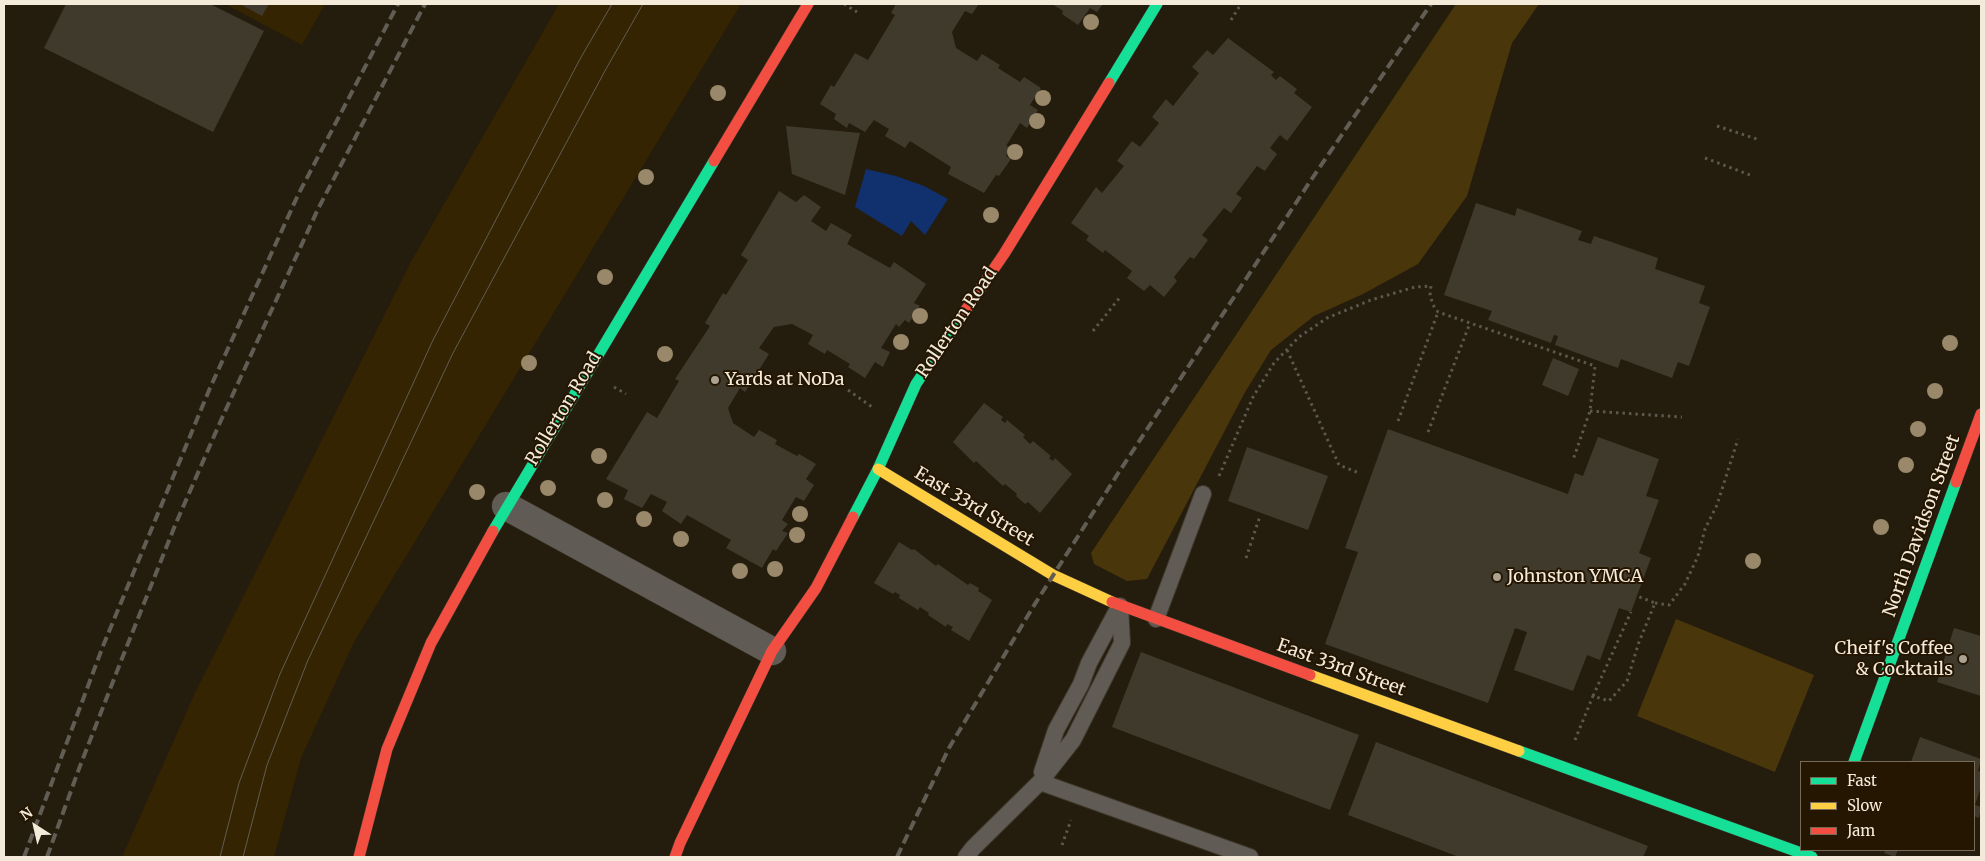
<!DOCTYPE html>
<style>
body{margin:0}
#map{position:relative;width:1985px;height:861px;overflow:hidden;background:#241c0d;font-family:Merriweather,serif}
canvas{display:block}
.frame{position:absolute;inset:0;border:5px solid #f4eada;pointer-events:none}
.legend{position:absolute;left:1800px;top:761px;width:175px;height:90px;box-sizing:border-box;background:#241600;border:1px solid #776b57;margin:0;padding:6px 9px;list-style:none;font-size:15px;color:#f4eada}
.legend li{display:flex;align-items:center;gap:10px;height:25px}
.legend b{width:25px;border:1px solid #776b57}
.north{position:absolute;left:10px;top:801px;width:50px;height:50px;-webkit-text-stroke:4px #241600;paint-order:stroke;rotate:325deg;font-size:14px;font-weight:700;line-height:20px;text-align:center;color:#f4eada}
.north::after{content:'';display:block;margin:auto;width:18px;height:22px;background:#f4eada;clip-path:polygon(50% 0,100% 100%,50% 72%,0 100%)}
</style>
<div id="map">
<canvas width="1985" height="861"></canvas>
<div class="frame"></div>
<ul class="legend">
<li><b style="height:6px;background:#16e098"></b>Fast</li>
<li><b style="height:6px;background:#ffcf43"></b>Slow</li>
<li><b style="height:6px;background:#f24e42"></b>Jam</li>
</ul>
<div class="north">N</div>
</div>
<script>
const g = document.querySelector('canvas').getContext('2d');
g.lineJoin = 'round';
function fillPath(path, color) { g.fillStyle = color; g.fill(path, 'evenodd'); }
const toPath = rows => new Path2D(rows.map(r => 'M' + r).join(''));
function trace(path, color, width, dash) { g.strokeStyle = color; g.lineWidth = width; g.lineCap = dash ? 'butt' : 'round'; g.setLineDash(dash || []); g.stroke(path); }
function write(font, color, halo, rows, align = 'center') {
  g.font = font + ' Merriweather,serif'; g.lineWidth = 4; g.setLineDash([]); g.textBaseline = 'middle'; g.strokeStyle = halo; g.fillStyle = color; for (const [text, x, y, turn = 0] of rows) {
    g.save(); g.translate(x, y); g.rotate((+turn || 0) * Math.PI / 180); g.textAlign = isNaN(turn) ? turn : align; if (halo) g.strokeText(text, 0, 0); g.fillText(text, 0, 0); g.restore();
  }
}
const built = toPath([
 [225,4,325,4,302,45],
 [559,4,741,4,354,642,301,758,274,857,122,857,195,693,412,260]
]);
const green = toPath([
 [1456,4,1539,4,1512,43,1467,196,1418,264,1363,294,1314,316,1271,350,1244,394,1147,579,1127,581,1094,564,1091,553],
 [1676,619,1814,675,1775,772,1637,716]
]);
const water = toPath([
 [866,169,896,176,924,186,948,199,925,235,911,221,902,236,855,207]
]);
const building = toPath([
 [66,4,210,4,264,31,213,132,44,48],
 [240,4,269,4,262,16],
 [896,4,979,4,972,14,965,11,952,32,956,48,977,61,982,54,1000,65,998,68,1020,82,1024,77,1041,88,1030,105,1038,110,1027,128,1020,123,1006,146,1011,147,1006,156,1011,159,999,176,996,175,984,193,948,174,951,167,910,141,905,148,885,136,889,129,874,120,865,132,849,123,847,128,834,119,836,114,820,104,831,85,834,87,855,53,868,60,895,15,891,13],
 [1052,4,1103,4,1097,12,1090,8,1078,25,1062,14,1063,11],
 [1228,38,1274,72,1271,75,1276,80,1280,76,1297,89,1294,93,1312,107,1287,141,1280,135,1270,148,1277,154,1265,171,1257,166,1236,194,1242,198,1231,213,1224,208,1202,235,1208,240,1194,259,1190,257,1174,277,1177,281,1164,297,1150,285,1144,291,1127,278,1132,271,1105,250,1103,253,1086,240,1089,236,1071,223,1096,187,1102,193,1124,166,1117,161,1132,141,1140,147,1159,123,1152,117,1166,99,1173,106,1199,73,1192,67,1207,50,1213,55],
 [786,126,860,133,845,195,792,174],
 [779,191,796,202,804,195,821,207,811,221,826,231,831,223,852,235,847,244,890,268,894,262,926,284,914,303,920,306,909,323,905,320,899,327,896,324,881,348,890,352,883,367,875,362,865,378,848,367,850,364,827,350,825,354,808,344,813,335,792,324,774,327,759,348,769,354,745,392,740,388,728,408,733,423,754,437,759,430,777,440,775,444,797,456,799,454,816,464,806,479,814,485,804,501,796,497,782,520,788,524,782,531,788,533,776,551,773,549,762,568,726,548,731,540,687,515,681,524,662,511,667,502,651,494,642,508,624,499,628,490,606,479,647,412,657,418,679,381,675,379,710,326,705,323,723,293,726,295,748,260,741,255],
 [1476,203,1515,216,1517,208,1582,231,1578,240,1591,244,1594,236,1658,258,1655,269,1705,286,1699,303,1710,307,1689,366,1678,362,1672,378,1621,359,1618,368,1555,345,1558,336,1554,335,1551,343,1488,320,1492,311,1444,295],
 [1553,358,1579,369,1568,396,1542,385],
 [984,403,1003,417,1001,420,1005,423,1007,420,1025,435,1023,437,1030,444,1033,441,1051,456,1049,458,1053,461,1055,458,1072,474,1040,513,1028,502,1025,504,1016,496,1017,494,1005,484,1003,486,976,461,974,463,953,442],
 [1388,429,1568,494,1575,473,1583,476,1598,437,1659,459,1646,496,1659,500,1639,553,1651,558,1631,612,1619,608,1600,660,1587,655,1573,691,1514,670,1527,632,1515,628,1488,703,1325,644,1358,552,1345,548],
 [1247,447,1328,476,1308,530,1228,501],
 [899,542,912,550,914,549,936,566,938,564,968,585,970,583,979,588,978,591,992,600,969,641,951,630,953,627,947,624,946,627,928,615,929,613,920,607,918,610,899,598,900,595,895,592,893,594,874,583],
 [1954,628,1981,636,1981,696,1937,682],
 [1141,652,1359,735,1330,810,1112,727],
 [1920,737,1981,759,1978,771,1981,772,1981,787,1975,805,1981,807,1979,818,1974,816,1974,762,1911,762],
 [1376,742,1648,846,1643,857,1459,857,1348,815],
 [1886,850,1898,850,1895,857,1884,853]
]);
const path = toPath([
 [844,4,857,12],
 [1231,20,1241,4],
 [1717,126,1760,140],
 [1705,158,1750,175],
 [1093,331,1121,296],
 [1287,350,1339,465,1359,473],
 [614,387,626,394],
 [848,390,872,407],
 [1590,411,1682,417],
 [1398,421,1438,312],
 [1428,432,1470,323],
 [1219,476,1253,397,1274,363,1299,337,1327,318,1371,300,1415,287,1431,286,1430,295,1433,305,1438,312,1595,366,1590,411,1573,460],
 [1246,558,1260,516],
 [1655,603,1669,605,1685,584,1698,556,1705,529,1717,505,1738,439],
 [1593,696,1631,612],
 [1575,740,1593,696,1609,701,1627,681,1639,642,1655,603,1637,596],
 [1062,845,1071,820]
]);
const lane = toPath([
 [1156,619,1203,494],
 [1042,772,1056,730,1081,684,1089,663,1119,607],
 [1040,782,1250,857],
 [966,857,973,848,1040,782,1073,740,1122,643,1120,606]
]);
const street = toPath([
 [506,506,772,651]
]);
const fast = toPath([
 [1109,83,1157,4],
 [853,517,878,469,916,384,963,314],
 [493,531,714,161],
 [1519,751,1812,857],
 [1854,762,1956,482]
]);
const slow = toPath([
 [878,469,1053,575,1112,602],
 [1310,675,1519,751]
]);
const jam = toPath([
 [714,161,808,4],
 [963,314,1004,254,1109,83],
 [1956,482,1981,414],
 [1112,602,1310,675],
 [359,857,387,749,431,643,493,531],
 [675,857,680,843,772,651,816,588,853,517]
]);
const tram = toPath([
 [220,857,239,783,280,674,433,340,580,59,612,4],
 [243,857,267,765,308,660,453,353,606,69,643,4]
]);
const rail = toPath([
 [24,857,103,646,210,388,298,195,398,4],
 [47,857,80,766,123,656,176,523,222,418,318,209,425,4],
 [897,857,949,748,1033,607,1117,475,1311,180,1431,4]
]);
const trees = [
 [1091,22],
 [718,93],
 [1043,98],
 [1037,121],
 [1015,152],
 [646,177],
 [991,215],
 [605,277],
 [920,316],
 [901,342],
 [1950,343],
 [665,354],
 [529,363],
 [1935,391],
 [1918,429],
 [599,456],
 [1906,465],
 [548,488],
 [477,492],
 [605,500],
 [800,514],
 [644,519],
 [1881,527],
 [797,535],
 [681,539],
 [1753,561],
 [775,569],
 [740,571]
];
const markers = [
 [715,380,5,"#aba292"],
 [1497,577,5,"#aba292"],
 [1963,659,5,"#aba292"]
];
const streetNames = [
 ["Rollerton Road",957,323,-56],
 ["Rollerton Road",564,409,-59],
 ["East 33rd Street",974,507,31],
 ["North Davidson Street",1922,526,-70],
 ["East 33rd Street",1341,668,20]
];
const poiNames = [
 ["Yards at NoDa",725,380],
 ["Johnston YMCA",1507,577],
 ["Cheif's Coffee",1953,649,"right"],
 ["& Cocktails",1953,670,"right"]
];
fillPath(built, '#342402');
fillPath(green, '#4a360b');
fillPath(water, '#11316e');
fillPath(building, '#403a2d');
trace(lane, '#3f382b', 18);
trace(street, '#3f382b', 29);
trace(fast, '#3f382b', 12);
trace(slow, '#3f382b', 12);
trace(jam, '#3f382b', 12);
trace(path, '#5c584e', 3, [2.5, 4]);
trace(lane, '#605c55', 16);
trace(street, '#605c55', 28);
trace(fast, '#16e098', 11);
trace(slow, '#ffcf43', 11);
trace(jam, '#f24e42', 11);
trace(tram, '#615d54', 1);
trace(rail, '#615d54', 4, [10, 5]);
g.fillStyle = '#998869';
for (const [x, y] of trees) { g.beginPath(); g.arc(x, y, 8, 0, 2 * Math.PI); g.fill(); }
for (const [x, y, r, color] of markers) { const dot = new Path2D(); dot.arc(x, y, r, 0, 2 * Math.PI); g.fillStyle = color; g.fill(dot); trace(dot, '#241600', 2); }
write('18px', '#f4eada', '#241600', streetNames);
write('18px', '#f4eada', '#241600', poiNames, 'left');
</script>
